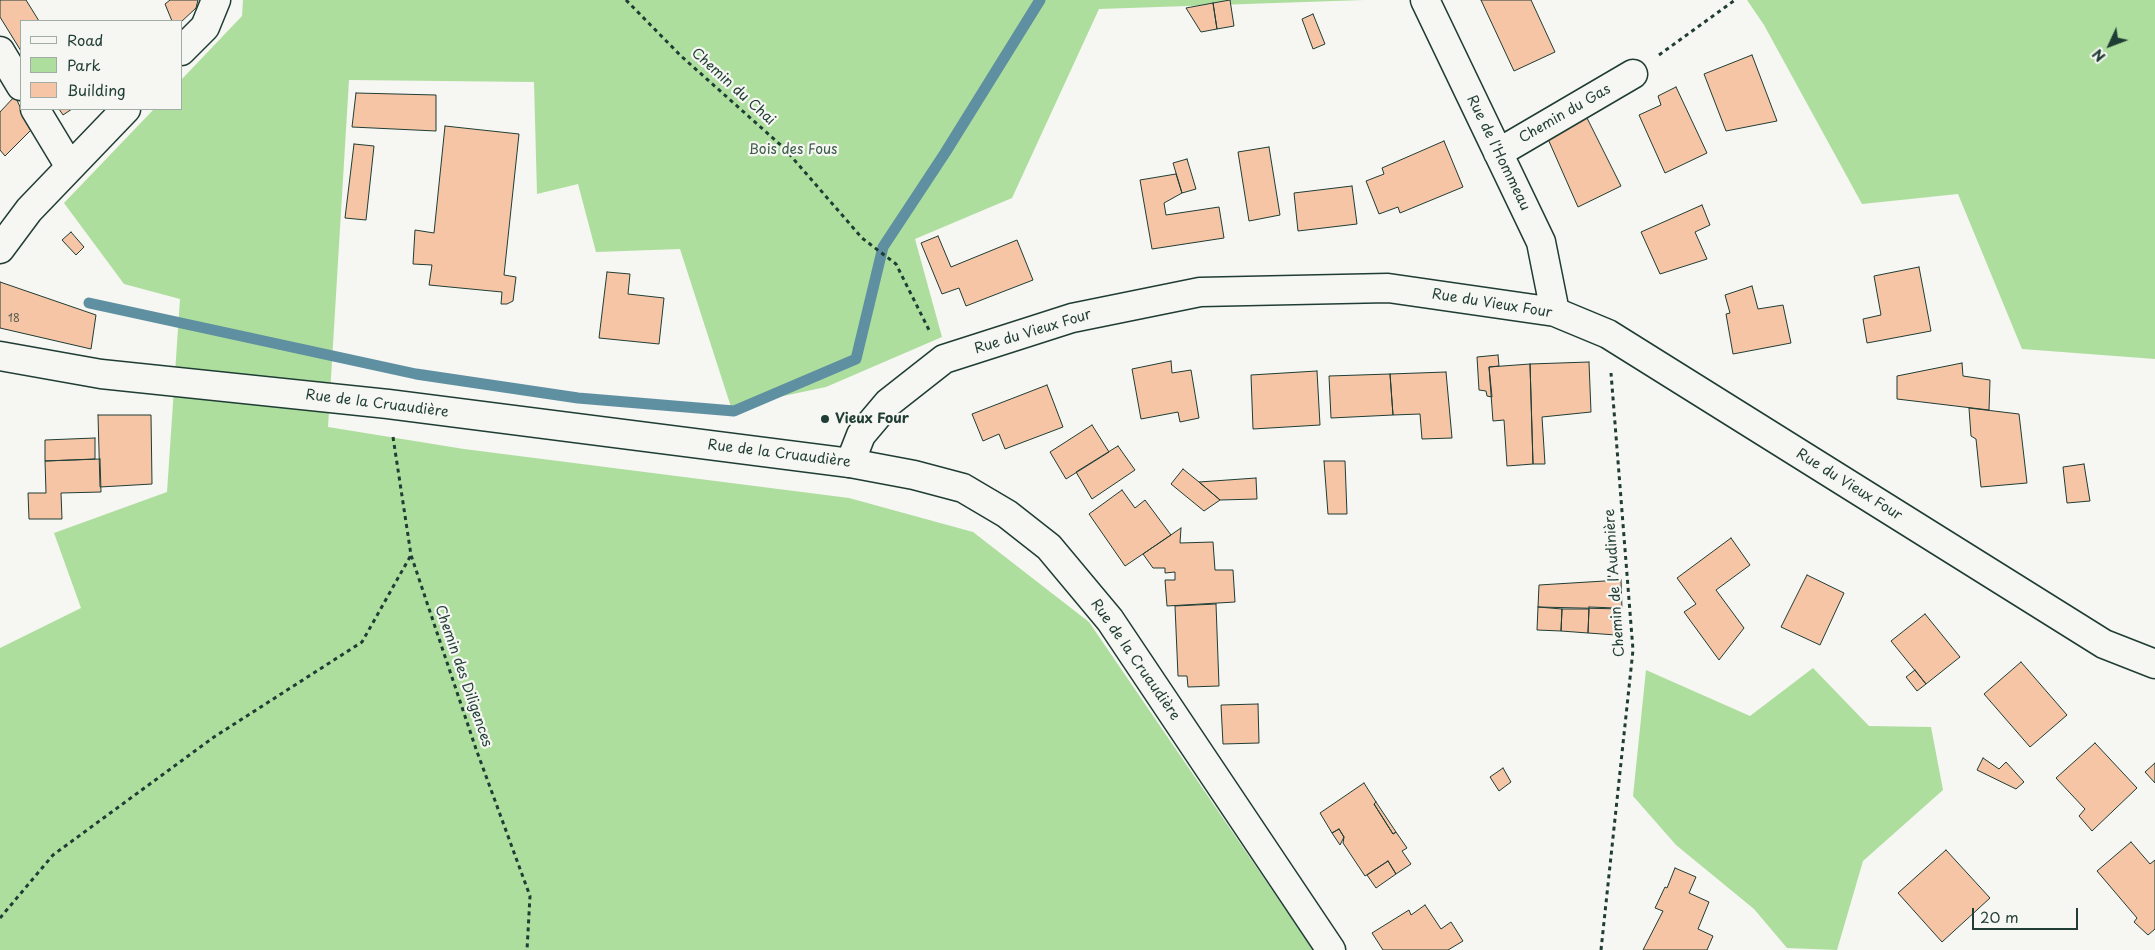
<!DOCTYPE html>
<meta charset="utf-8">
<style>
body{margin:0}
#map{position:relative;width:2155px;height:950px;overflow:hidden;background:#f6f6f2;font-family:"Playpen Sans",sans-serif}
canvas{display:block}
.legend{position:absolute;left:20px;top:20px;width:162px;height:90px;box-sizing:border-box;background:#f6f6f2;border:1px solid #a0aca6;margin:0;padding:6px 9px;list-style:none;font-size:15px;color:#1f3d34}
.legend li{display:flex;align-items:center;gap:10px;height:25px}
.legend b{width:25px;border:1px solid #a0aca6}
.north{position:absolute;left:2085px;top:20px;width:50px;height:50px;-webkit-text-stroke:4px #f6f6f2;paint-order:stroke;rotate:227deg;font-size:14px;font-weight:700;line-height:20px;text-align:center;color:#1f3d34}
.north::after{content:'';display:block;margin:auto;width:18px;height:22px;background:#1f3d34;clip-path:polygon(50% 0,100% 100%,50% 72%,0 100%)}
.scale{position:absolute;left:1972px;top:908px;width:106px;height:22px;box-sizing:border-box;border:2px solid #1f3d34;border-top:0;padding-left:6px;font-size:15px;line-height:18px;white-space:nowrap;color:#1f3d34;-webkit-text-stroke:4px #f6f6f2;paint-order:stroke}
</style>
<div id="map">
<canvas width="2155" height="950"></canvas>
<ul class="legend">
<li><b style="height:6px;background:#f6f6f2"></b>Road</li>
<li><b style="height:14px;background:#aede9e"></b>Park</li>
<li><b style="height:14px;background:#f6c5a6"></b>Building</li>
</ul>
<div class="north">N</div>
<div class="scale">20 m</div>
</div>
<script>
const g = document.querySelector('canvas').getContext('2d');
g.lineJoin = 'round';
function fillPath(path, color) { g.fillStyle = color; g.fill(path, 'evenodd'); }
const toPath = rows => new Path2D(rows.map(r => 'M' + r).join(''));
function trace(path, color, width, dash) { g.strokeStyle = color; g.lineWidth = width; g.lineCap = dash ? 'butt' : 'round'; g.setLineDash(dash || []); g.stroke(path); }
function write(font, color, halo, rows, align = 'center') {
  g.font = font + ' "Playpen Sans",sans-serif'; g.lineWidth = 4.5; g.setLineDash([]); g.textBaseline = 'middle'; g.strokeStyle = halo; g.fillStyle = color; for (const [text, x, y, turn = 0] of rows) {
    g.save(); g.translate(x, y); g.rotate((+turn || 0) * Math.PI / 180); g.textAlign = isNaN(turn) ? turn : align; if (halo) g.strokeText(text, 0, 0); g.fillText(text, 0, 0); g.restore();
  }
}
const green = toPath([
 [243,0,1364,0,1099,9,1012,198,915,239,942,337,826,387,731,407,680,249,596,252,578,184,537,194,534,82,349,80,328,427,464,449,849,498,973,532,1089,622,1313,950,0,950,0,648,81,608,54,533,167,492,180,299,124,284,64,203,154,109,181,109,181,80,242,16],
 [1747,0,2155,0,2155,359,2022,349,1958,194,1862,204,1764,25],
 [1813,668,1869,726,1931,727,1943,790,1863,861,1837,950,1787,948,1754,909,1676,845,1633,796,1646,670,1750,716]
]);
const stream = toPath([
 [89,303,416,374,578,398,734,411,856,359,883,247,945,153,1040,0]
]);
const building = toPath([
 [0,0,26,0,39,21,21,21,21,51,0,17,0,0],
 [170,0,198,0,196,8,181,22,172,21,165,4,170,0],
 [1230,0,1234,26,1217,29,1213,3,1230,0],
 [1481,0,1531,0,1555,52,1514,71,1481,0],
 [1213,3,1217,29,1201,32,1186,8,1213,3],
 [1313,14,1325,44,1313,49,1302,19,1313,14],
 [1752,55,1777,121,1726,131,1704,74,1752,55],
 [1676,87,1707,153,1665,173,1639,115,1661,105,1658,96,1676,87],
 [356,93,436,95,436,131,352,127,356,93],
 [15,96,21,109,24,109,36,125,5,156,0,150,0,112,15,96],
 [59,109,72,109,63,115,59,109],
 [1585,114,1621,186,1578,207,1548,139,1585,114],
 [445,126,519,134,504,275,516,277,513,301,507,304,501,304,502,292,429,285,432,265,413,264,415,230,434,233,445,126],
 [1444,141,1463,187,1400,213,1398,207,1379,214,1366,181,1384,174,1382,168,1444,141],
 [354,144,374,146,366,220,345,218,354,144],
 [1269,147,1280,215,1249,221,1238,152,1269,147],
 [1187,159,1196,189,1182,193,1173,163,1187,159],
 [1176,174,1182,193,1164,203,1166,215,1219,207,1224,238,1152,249,1140,180,1176,174],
 [1352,186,1357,224,1298,231,1294,193,1352,186],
 [1702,205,1710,225,1695,232,1707,259,1660,274,1641,232,1702,205],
 [71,232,84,247,76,255,62,240,71,232],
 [938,236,951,267,1017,240,1033,280,966,306,959,288,942,294,921,243,938,236],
 [1919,267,1931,331,1867,343,1863,319,1881,315,1874,276,1919,267],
 [607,272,630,274,628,294,664,298,659,344,599,338,607,272],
 [0,282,96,315,91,349,0,328,0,282],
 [1752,286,1758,309,1783,305,1791,343,1733,354,1726,314,1730,313,1725,295,1752,286],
 [1498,355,1499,366,1489,367,1492,397,1487,396,1486,391,1479,390,1477,357,1498,355],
 [1171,361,1172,373,1191,370,1199,418,1180,422,1178,412,1141,419,1132,369,1171,361],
 [1589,362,1591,412,1542,417,1545,464,1533,464,1530,364,1589,362],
 [1962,363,1963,376,1990,380,1989,410,1897,399,1897,376,1962,363],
 [1530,364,1533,464,1507,466,1504,420,1493,421,1489,367,1530,364],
 [1317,371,1320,425,1253,429,1251,375,1317,371],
 [1446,372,1452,438,1422,439,1420,414,1393,415,1390,374,1446,372],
 [1390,374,1393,415,1331,418,1329,376,1390,374],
 [1047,385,1063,427,1005,449,999,434,983,441,972,414,1047,385],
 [1969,408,2019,414,2027,483,1981,487,1976,439,1971,436,1969,408],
 [98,415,151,415,152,484,100,487,98,415],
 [1092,425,1109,452,1066,479,1050,452,1092,425],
 [95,438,95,459,45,461,45,440,95,438],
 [1118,446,1135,470,1092,499,1076,472,1118,446],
 [100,459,101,492,61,493,62,519,29,519,28,493,46,493,45,461,100,459],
 [1324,461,1345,461,1347,514,1328,514,1324,461],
 [2084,464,2090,501,2067,503,2063,467,2084,464],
 [1183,469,1199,482,1220,500,1204,511,1171,484,1183,469],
 [1256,478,1257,499,1220,500,1199,482,1256,478],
 [1122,490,1135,508,1145,500,1171,535,1125,566,1089,514,1122,490],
 [1181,528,1180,543,1213,542,1215,570,1233,570,1235,602,1167,606,1165,580,1175,580,1175,572,1165,573,1165,568,1153,568,1143,554,1181,528],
 [1731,538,1750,565,1716,590,1744,628,1719,660,1684,612,1696,604,1677,578,1731,538],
 [1807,575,1844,593,1820,645,1781,627,1807,575],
 [1621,580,1622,609,1538,607,1539,585,1621,580],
 [1216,604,1219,686,1188,687,1187,676,1178,676,1175,606,1216,604],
 [1538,607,1562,609,1561,631,1537,630,1538,607],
 [1589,607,1616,608,1616,635,1588,633,1589,607],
 [1562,609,1589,609,1588,633,1561,631,1562,609],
 [1925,614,1960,657,1926,684,1891,641,1925,614],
 [2021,662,2067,715,2030,747,1984,694,2021,662],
 [1915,670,1926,684,1917,691,1906,677,1915,670],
 [1258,704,1259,743,1223,744,1221,705,1258,704],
 [2095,743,2137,788,2092,831,2079,816,2085,809,2056,778,2095,743],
 [1983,758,1999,769,2006,762,2024,782,2016,789,1977,770,1983,758],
 [2155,763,2155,783,2145,772,2155,763],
 [1503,768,1511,782,1499,791,1490,777,1503,768],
 [1364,783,1376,802,1374,804,1393,834,1396,832,1407,848,1402,851,1411,864,1396,874,1388,861,1365,876,1343,843,1344,837,1339,829,1332,833,1320,813,1364,783],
 [1376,802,1396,832,1393,834,1374,804,1376,802],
 [1339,829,1344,837,1340,845,1332,833,1339,829],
 [2131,842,2150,864,2155,860,2155,929,2148,935,2134,922,2137,918,2097,871,2131,842],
 [1946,850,1990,898,1942,942,1898,893,1946,850],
 [1388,861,1396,874,1376,888,1367,875,1388,861],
 [1675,868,1696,877,1689,893,1709,902,1698,929,1713,936,1707,950,1643,950,1663,911,1655,908,1665,887,1667,888,1675,868],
 [1425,905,1441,929,1451,922,1463,941,1448,950,1383,950,1372,933,1409,910,1411,915,1425,905]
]);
const path = toPath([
 [626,0,681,56,784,148,862,238,896,264,929,330],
 [1659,55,1735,0],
 [393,437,411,555,476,749,530,896,527,950],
 [0,918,53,855,214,737,362,642,411,555],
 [1601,950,1633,650,1611,373]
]);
const minor = toPath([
 [1425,0,1541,242,1555,312],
 [0,51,21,86],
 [181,51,205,27,216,0],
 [35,109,70,167],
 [1498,153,1633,74],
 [0,249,29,210,126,109],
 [850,463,861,435,888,403,944,359,1072,318,1200,292,1388,288,1555,312,1608,334,2104,644,2155,664]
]);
const major = toPath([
 [0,356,101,374,388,404,850,463,914,475,963,488,1007,514,1049,547,1110,620,1331,950]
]);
const markers = [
 [825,419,5,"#1f3d34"]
];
const numberNames = [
 ["18",14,319]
];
const streetNames = [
 ["Chemin du Chai",733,87,42],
 ["Chemin du Gas",1565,114,-30],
 ["Rue de l'Hommeau",1498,153,64],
 ["Rue du Vieux Four",1492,304,9],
 ["Rue du Vieux Four",1033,332,-17],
 ["Rue de la Cruaudière",377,404,7],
 ["Rue de la Cruaudière",779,454,7],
 ["Rue du Vieux Four",1849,485,32],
 ["Chemin de l'Audinière",1615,583,-94],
 ["Rue de la Cruaudière",1135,660,55],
 ["Chemin des Diligences",463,676,71]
];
const parkNames = [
 ["Bois des Fous",793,150]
];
const poiNames = [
 ["Vieux Four",835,419]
];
fillPath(green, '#aede9e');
trace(stream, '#5f90a1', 11);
fillPath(building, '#f6c5a6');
trace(building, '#1f3d34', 1);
trace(minor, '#1f3d34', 31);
trace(major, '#1f3d34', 31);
trace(path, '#1f3d34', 3, [4, 4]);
trace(minor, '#f6f6f2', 28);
trace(major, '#f6f6f2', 28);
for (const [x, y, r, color] of markers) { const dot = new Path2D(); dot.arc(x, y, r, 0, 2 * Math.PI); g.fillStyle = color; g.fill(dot); trace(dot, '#f6f6f2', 2); }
write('11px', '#555f50', null, numberNames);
write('14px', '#1f3d34', '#f6f6f2', streetNames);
write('14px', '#3c5d49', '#f6f6f2', parkNames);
write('bold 14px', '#1f3d34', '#f6f6f2', poiNames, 'left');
</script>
